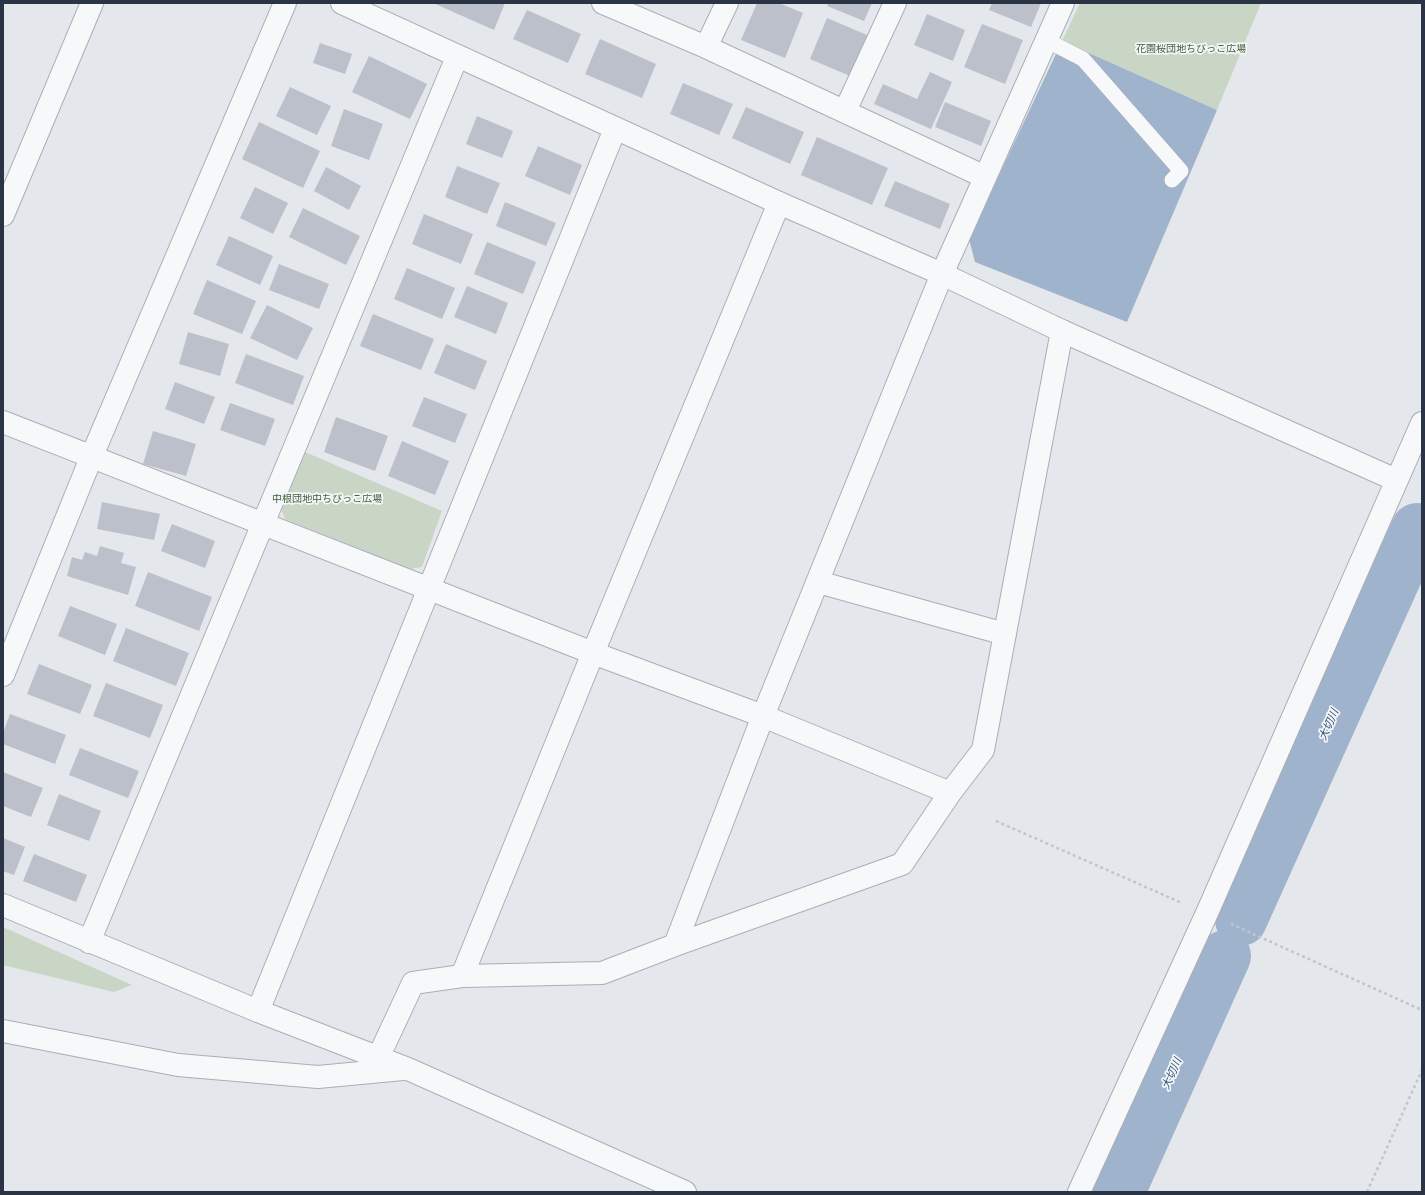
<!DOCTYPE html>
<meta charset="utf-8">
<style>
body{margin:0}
#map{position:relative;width:1425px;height:1195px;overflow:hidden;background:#e4e7ec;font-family:"Noto Sans",sans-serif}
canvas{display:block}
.frame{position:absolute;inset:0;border:4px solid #2b3445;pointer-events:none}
</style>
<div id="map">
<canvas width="1425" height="1195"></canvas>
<div class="frame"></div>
</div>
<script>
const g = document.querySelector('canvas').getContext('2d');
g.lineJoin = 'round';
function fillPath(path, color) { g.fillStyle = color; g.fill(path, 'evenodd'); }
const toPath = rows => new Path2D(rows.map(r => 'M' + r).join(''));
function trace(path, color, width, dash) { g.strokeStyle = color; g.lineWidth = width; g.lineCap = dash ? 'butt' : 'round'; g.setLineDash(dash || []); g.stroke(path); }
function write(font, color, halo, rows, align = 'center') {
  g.font = font + ' "Noto Sans","Noto Sans JP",sans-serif'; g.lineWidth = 3.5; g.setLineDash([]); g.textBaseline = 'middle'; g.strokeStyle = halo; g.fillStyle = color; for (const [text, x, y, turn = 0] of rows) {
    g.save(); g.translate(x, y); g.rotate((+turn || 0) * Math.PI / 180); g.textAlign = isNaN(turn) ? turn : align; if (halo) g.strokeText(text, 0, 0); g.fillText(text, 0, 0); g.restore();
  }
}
const green = toPath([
 [1080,3,1261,3,1217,110,1062,41],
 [305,452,442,511,422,567,410,569,285,519,281,509],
 [3,927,132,985,114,992,3,965]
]);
const water = toPath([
 [1062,41,1217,110,1127,322,975,262,969,239]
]);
const river = toPath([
 [1241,920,1417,529],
 [1119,1192,1225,956]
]);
const building = toPath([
 [433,3,505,3,494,30],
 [757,3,779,3,803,13,785,58,741,40],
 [828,3,872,3,864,21,827,6],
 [992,3,1041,3,1031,27,989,10],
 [527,10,581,34,568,63,513,39],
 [927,14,965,30,953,61,914,45],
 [827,18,867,35,850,76,810,59],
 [982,24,1023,40,1005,84,964,67],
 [600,39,656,64,642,98,585,74],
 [320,43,352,54,345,74,313,63],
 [369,56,427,84,410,119,352,92],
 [930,72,952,82,931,129,874,104,883,84,917,99],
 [683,83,733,104,719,135,670,114],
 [290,87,331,106,317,135,276,116],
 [945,102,991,121,981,146,935,127],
 [746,107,804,132,790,164,732,138],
 [344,109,383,124,369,160,331,146],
 [477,116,513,131,502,158,466,144],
 [259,122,320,151,303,188,242,159],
 [817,137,888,168,872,205,801,175],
 [538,146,582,165,570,195,525,176],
 [457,166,500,183,487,214,445,197],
 [326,167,361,186,349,210,314,191],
 [895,181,950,204,940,229,884,206],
 [255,187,288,203,273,234,240,218],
 [505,202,556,223,546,246,496,226],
 [303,208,360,236,346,265,289,237],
 [424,214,473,234,461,264,412,244],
 [229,236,273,256,260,285,216,265],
 [487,242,536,262,523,294,474,274],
 [279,264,329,284,319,309,269,290],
 [407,268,455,288,442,319,394,299],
 [207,280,256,301,242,334,193,314],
 [467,286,508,303,496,334,454,317],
 [267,305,313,328,297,360,250,338],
 [373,314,434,339,421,370,360,346],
 [188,332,229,344,220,376,179,364],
 [446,344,487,361,475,390,434,373],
 [246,354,304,376,293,405,235,383],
 [175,382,215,397,204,424,165,409],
 [424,397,467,414,455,443,412,426],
 [230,403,275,419,265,446,220,430],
 [336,417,388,436,375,471,324,452],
 [153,431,196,444,186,476,143,464],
 [402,441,449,461,435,495,388,476],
 [102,502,160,514,154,540,97,529],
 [172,524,215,541,205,568,161,551],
 [100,546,124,553,121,563,136,567,128,595,67,576,72,557,82,560,85,552,97,556],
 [148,572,212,597,199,631,135,606],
 [70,606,117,624,105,655,58,636],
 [126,628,189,653,176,686,113,661],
 [39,664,92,685,80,714,27,694],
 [106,683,163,705,150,738,93,716],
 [10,714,66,735,55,764,3,744,3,733],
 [80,748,139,771,128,798,69,775],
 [3,772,43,788,31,817,3,806],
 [59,794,101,811,89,841,47,825],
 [3,838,25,847,14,875,3,871],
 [34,854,87,875,76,902,23,881]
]);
const path = toPath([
 [996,821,1182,903],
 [1231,924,1422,1010],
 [1367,1192,1422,1070]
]);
const service = toPath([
 [1046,40,1083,59,1181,171,1172,180]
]);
const minor = toPath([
 [603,3,706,47,985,177],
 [706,47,727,3],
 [845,111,895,3],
 [3,215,92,3],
 [3,422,593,653,763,716,950,793],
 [818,582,1005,634],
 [3,675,91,458,285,3],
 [89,942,457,57],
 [675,945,763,716,942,274,1063,3],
 [462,976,593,653,779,203],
 [258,1011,615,129],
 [3,1031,178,1065,318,1077,403,1069],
 [378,1058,413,983,462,976,602,973,675,945,902,864,950,793,983,750,1062,331]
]);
const tertiary = toPath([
 [342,3,779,203,942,274,1062,331,1396,480],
 [3,905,258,1011,408,1069,685,1192],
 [1079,1192,1207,913,1422,423]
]);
const parkNames = [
 ["花園桜団地ちびっこ広場",1191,49],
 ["中根団地中ちびっこ広場",327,499]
];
const waterNames = [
 ["大切川",1329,725,-66],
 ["大切川",1172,1074,-66]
];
fillPath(green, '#c9d6c5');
fillPath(water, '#9fb4cc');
trace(river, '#9fb4cc', 52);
fillPath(building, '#bbc0ca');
trace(service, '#a9aeb7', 16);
trace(minor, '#a9aeb7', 24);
trace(tertiary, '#a9aeb7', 24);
trace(path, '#c2c5cb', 2.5, [3, 3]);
trace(service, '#f7f8fa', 15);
trace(minor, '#f7f8fa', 22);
trace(tertiary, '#f7f8fa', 22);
write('10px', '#3f6138', '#f4f6f9', parkNames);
write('italic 11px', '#34527a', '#f4f6f9', waterNames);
</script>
